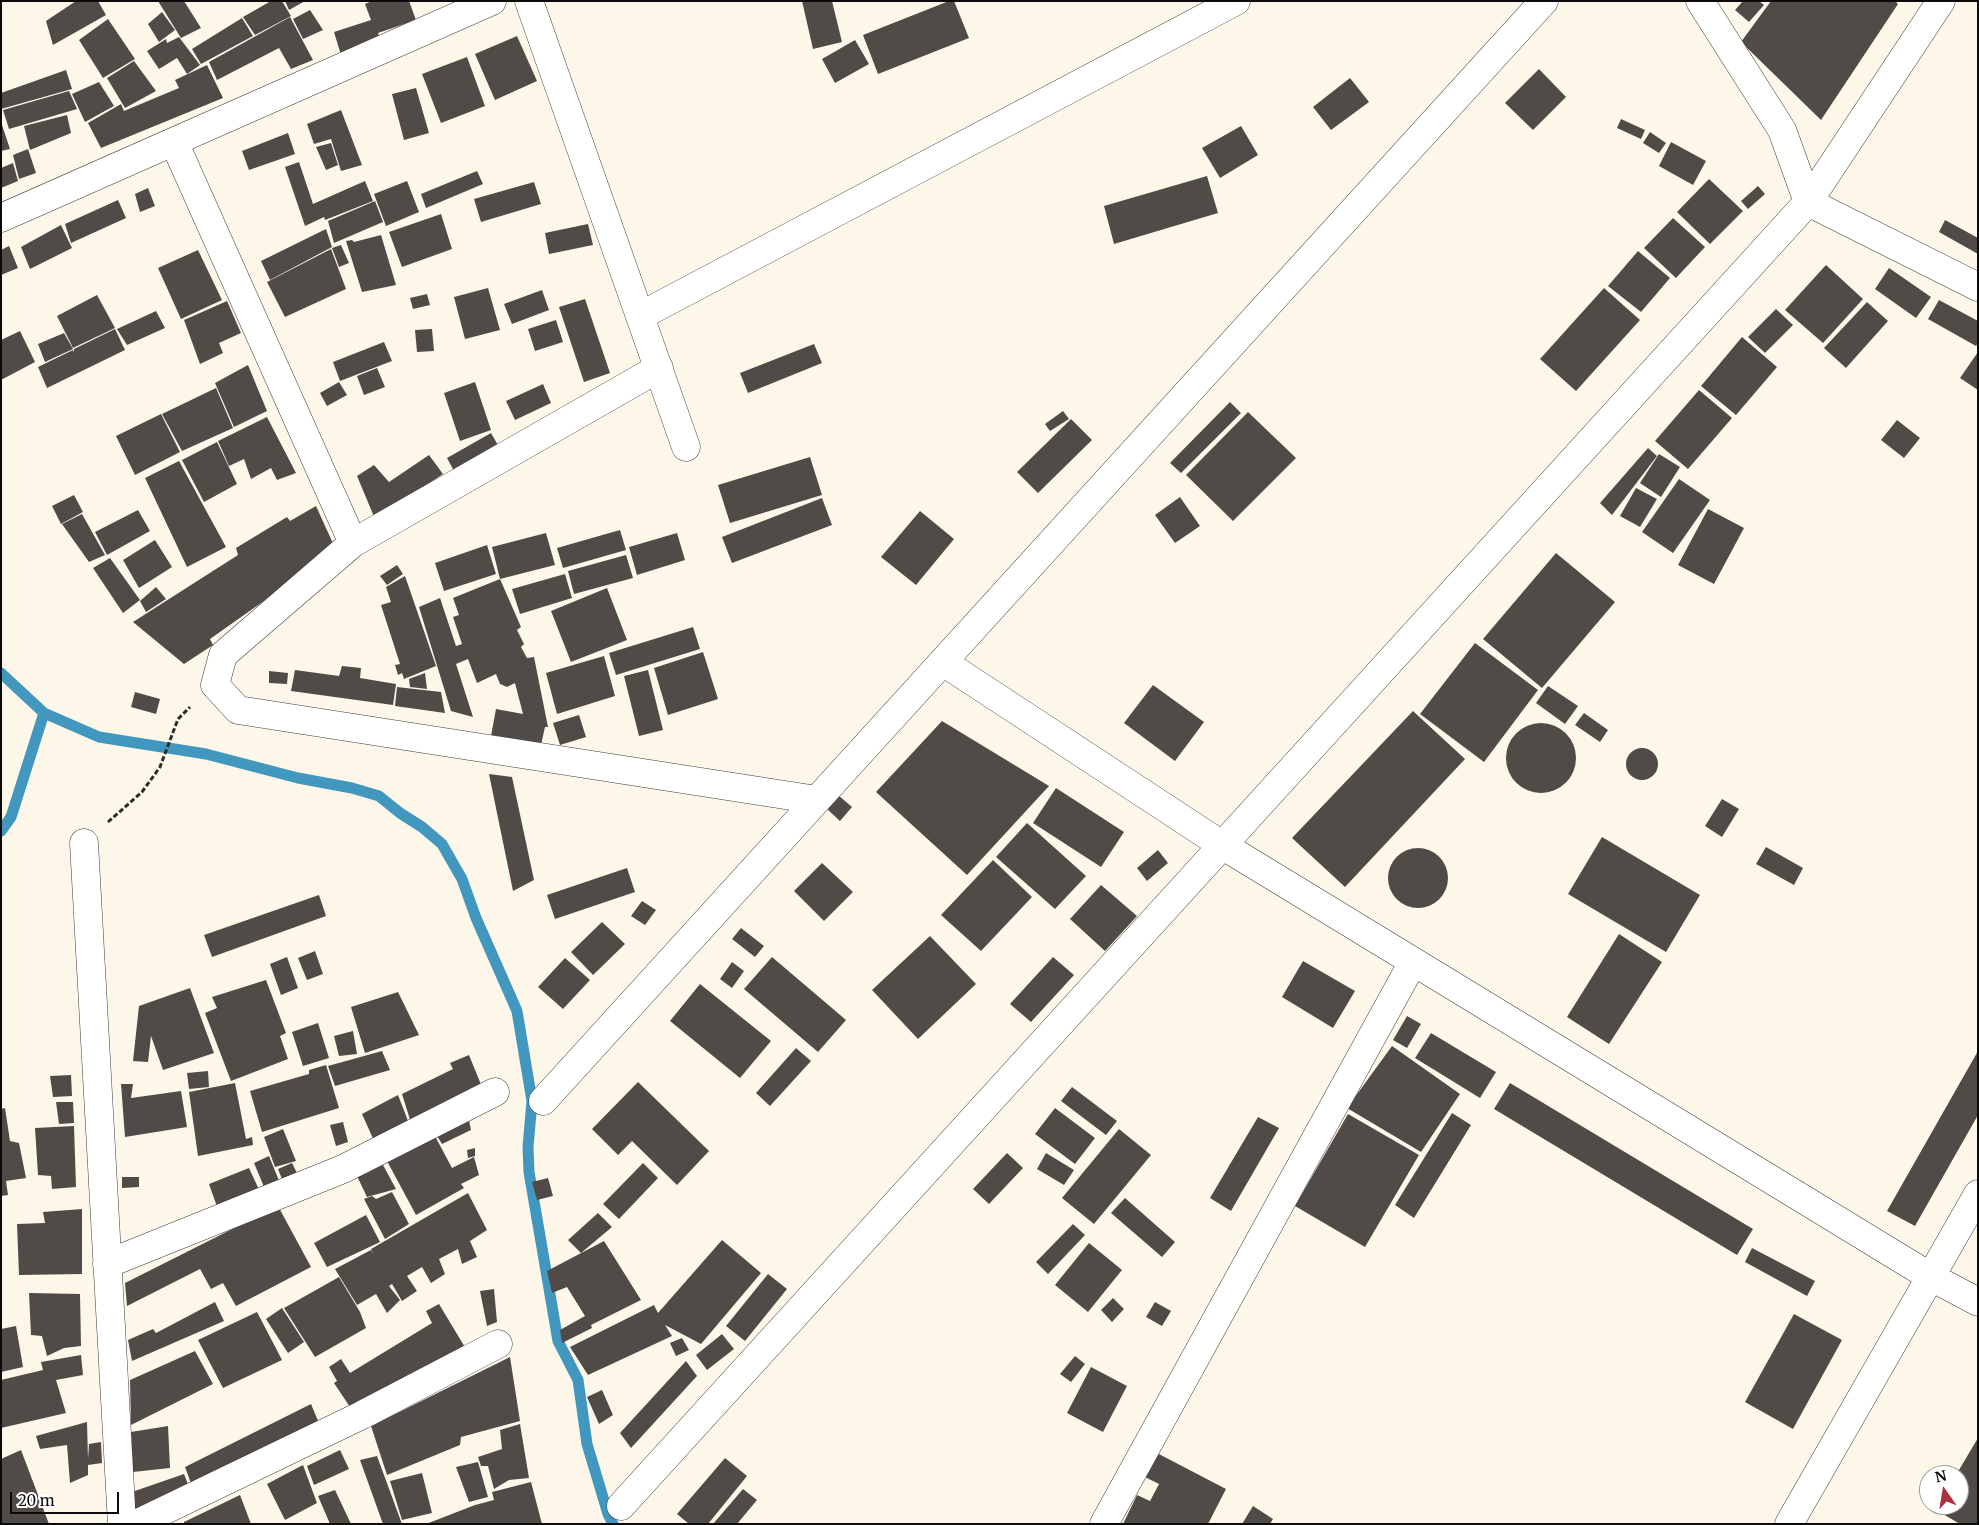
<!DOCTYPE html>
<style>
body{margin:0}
#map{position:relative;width:1979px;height:1525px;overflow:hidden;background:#fdf7e9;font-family:Merriweather,serif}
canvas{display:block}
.frame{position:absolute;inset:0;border:2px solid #0a0a0a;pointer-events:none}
.north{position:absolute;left:1919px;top:1465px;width:50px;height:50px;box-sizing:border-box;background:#fff;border:1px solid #9d9d9d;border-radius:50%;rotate:347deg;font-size:14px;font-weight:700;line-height:20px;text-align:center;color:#0a0a0a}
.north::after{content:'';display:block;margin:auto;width:18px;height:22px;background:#ab3141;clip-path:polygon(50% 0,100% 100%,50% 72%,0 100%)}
.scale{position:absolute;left:10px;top:1492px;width:109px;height:22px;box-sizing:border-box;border:2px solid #0a0a0a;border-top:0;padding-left:6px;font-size:15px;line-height:18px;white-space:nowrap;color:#0a0a0a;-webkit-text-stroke:4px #fff;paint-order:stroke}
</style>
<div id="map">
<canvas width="1979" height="1525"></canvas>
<div class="frame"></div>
<div class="north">N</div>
<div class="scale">20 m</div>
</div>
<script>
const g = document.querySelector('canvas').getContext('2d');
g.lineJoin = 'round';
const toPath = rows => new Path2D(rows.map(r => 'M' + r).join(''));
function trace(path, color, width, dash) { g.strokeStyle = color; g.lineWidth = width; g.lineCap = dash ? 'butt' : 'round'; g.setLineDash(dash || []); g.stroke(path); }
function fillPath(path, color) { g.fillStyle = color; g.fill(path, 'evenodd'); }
const stream = toPath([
 [1,673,44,713,99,737,206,754,298,778,352,788,379,796,400,813,422,827,442,844,462,879,476,918,517,1011,532,1101,528,1147,529,1172,558,1341,578,1380,587,1444,608,1514,613,1524],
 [1,831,11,817,44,713]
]);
const building = toPath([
 [76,1,98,1,106,15,53,45,46,21],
 [158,1,184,1,201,28,181,38],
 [271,1,282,1,291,16,255,35,243,17],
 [285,1,305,1,289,10],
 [372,1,409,1,416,20,378,33,381,42,341,55,334,32,371,20,365,4],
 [802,1,832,1,842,42,813,49],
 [949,1,954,1,969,38,878,74,863,35],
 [1743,1,1759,1,1764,5,1749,22,1735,10],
 [1771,1,1895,1,1898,4,1821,120,1741,42],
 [310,10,323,30,303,39,293,19],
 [162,12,175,30,159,42,148,24],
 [290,17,313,60,291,69,279,48,217,80,209,62],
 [242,18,253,36,201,64,192,49],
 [108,19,135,59,103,78,79,40],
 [517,36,537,81,495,100,475,54],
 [179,37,200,65,187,74,177,58,159,69,147,51,166,39,167,43],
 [855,40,869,64,835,83,822,59],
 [467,57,485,106,441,123,422,74],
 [134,61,156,91,125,108,107,78],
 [207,65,223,98,101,148,88,123,121,104,124,111,179,88,175,80],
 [1539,69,1566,97,1533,130,1505,103],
 [66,70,72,89,1,109,1,93],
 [1350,78,1369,102,1331,130,1313,107],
 [99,82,114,106,85,122,72,94],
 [416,88,429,133,404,140,392,94],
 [69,91,77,109,9,129,3,110],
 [341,110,362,165,341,171,331,139,314,144,307,124],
 [67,115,71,133,30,150,24,126],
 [1621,119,1645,130,1641,139,1617,128],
 [1,122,10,149,1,151],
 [1241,126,1258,155,1220,178,1202,148],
 [1650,132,1666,143,1659,153,1643,143],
 [288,133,295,154,249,170,242,151],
 [1671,142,1706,161,1693,185,1659,166],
 [331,143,338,165,326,170,316,147],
 [28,149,36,173,19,179,13,155],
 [299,162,313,204,365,181,373,201,325,220,324,217,305,226,285,167],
 [13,163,18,181,1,188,1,168],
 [477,171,483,184,426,208,421,194],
 [1207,176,1218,213,1114,244,1104,206],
 [1709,179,1743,211,1710,244,1677,212],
 [407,181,419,212,386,226,374,194],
 [534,182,541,204,481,222,474,199],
 [1758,186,1765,194,1748,209,1741,201],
 [148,188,155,206,140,212,135,194],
 [118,200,126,218,71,243,65,224],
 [375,201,383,222,334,243,328,221],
 [441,214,452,249,402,267,389,232],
 [1673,218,1705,247,1676,278,1644,248],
 [1945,220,1978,238,1978,254,1939,232],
 [588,224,593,245,549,254,545,233],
 [61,225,72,248,30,269,21,247],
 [326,229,332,247,270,280,261,261],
 [381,235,396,285,362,292,346,241,352,240,354,242],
 [341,245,349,263,339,267,332,248],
 [9,246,18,268,1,275,1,250],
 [331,249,346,289,285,317,267,282],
 [198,250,222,300,181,319,158,268],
 [1638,251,1670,278,1641,312,1608,286],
 [1826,265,1863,299,1823,343,1785,310],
 [1889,268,1931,297,1916,318,1875,289],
 [488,288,500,330,465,339,454,297],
 [1604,288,1640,320,1576,391,1540,359],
 [542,290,549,310,512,324,504,304],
 [427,294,430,305,413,309,410,298],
 [97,295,115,328,73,348,57,316],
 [585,299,610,373,584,382,559,307],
 [1939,300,1978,321,1978,343,1976,346,1928,319],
 [227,301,241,333,219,343,223,353,200,364,184,320],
 [1867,302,1888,321,1846,368,1824,348],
 [1776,309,1793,325,1765,353,1748,337],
 [156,311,165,328,127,345,117,329],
 [556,320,563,342,535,351,528,329],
 [115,329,125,350,47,388,38,367,73,350,74,352,74,349],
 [432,329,434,351,417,352,415,330],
 [20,331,35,362,1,380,1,340],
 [64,333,73,349,45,362,38,344],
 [1742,337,1777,367,1736,415,1701,386],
 [384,342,392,361,340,381,333,362],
 [814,344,822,363,748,393,740,373],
 [1978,352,1978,390,1960,378],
 [248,365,267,411,234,427,215,383],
 [377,368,385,387,364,395,357,376],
 [339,382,347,395,327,406,320,393],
 [475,382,491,430,460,441,444,393],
 [543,384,551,403,515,420,506,401],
 [216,388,233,428,182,451,162,414],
 [1699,390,1732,418,1688,469,1655,441],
 [1230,402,1241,413,1181,473,1170,463],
 [1063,411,1069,419,1050,431,1045,424],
 [1248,412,1296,458,1233,521,1186,475],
 [161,414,180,452,135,475,116,436],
 [267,417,296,473,277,480,271,468,251,479,244,459,229,466,218,441],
 [1071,419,1092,440,1038,493,1017,472],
 [1897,420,1920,438,1904,458,1881,440],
 [491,433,499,447,454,471,447,458],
 [217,442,237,484,204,502,182,460],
 [1648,448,1657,456,1612,515,1600,503],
 [1659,454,1680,467,1661,497,1640,483],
 [429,455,443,474,375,519,357,476,374,465,389,482],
 [810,457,822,495,730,523,718,485],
 [179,461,226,547,187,567,145,478],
 [1679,479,1710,500,1673,553,1642,532],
 [1636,488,1657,499,1640,527,1620,516],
 [74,495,83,512,61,524,52,506],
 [1180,497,1200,526,1175,543,1155,515],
 [822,498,832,525,732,563,722,537],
 [316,506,336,550,210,639,213,645,184,664,133,622,238,555,236,548,287,517,290,521],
 [1708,509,1744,528,1714,584,1678,565],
 [138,510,150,531,107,555,95,532],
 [920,511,954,539,916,585,881,557],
 [82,514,105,555,89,562,62,524],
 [620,530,626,550,563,568,557,548],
 [546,533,555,565,500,579,492,547],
 [677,533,685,560,637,575,629,547],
 [155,540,172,567,139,588,123,560],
 [487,545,496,574,444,591,435,563],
 [1556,553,1615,602,1542,688,1483,639],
 [626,555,633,578,574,594,568,571],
 [110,558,140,600,123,613,93,568],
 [397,565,403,574,387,585,380,576],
 [565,574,572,598,520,614,512,589],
 [405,576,436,666,404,679,402,673,398,675,395,665,400,664,381,605,391,602,386,587],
 [500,579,521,627,517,630,524,644,521,647,527,658,534,657,548,727,545,727,541,745,491,736,496,709,523,714,515,683,507,687,500,684,496,674,477,683,468,659,456,664,473,717,451,711,419,607,440,598,456,646,462,644,453,617,459,615,453,598],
 [156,587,166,599,146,612,140,601],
 [607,588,627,640,571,662,551,611],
 [693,627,700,649,616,675,609,653],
 [1475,643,1538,690,1484,762,1420,714],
 [703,652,718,699,668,715,654,668],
 [604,656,615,696,557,714,546,673],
 [342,666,361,668,360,678,396,684,393,705,291,691,295,670,339,676],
 [648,670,663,730,639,736,624,676],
 [269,671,288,673,287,684,269,683],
 [425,673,427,689,410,687,409,679],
 [1153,685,1204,722,1175,761,1124,723],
 [1548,686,1578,706,1565,724,1536,703],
 [397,687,441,692,445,713,395,706],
 [135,692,160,699,156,714,131,707],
 [1413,711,1465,759,1345,887,1292,838],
 [1584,713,1608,730,1600,742,1575,725],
 [579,715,586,737,560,745,553,723],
 [942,721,1049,786,967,875,876,792],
 '1506 758a35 35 0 1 1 70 0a35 35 0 1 1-70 0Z',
 '1626 764a16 16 0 1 1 32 0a16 16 0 1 1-32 0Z',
 [489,774,512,777,534,880,513,891],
 [1056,788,1124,832,1101,867,1033,823],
 [838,795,852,807,840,821,826,808],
 [1722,799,1739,809,1722,837,1705,826],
 [1027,823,1086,876,1055,909,996,857],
 [1602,837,1700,895,1666,952,1568,894],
 [1766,847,1803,868,1794,885,1756,864],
 '1388 878a30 30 0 1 1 60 0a30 30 0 1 1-60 0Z',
 [1158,850,1168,863,1147,881,1137,868],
 [993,860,1032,897,981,951,941,915],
 [822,863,853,892,824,921,794,891],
 [627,868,635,892,555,919,547,895],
 [1101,885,1137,916,1105,951,1070,919],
 [319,895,326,916,212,957,204,935],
 [642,901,656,910,645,925,631,916],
 [602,922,625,944,593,975,571,952],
 [741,928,764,946,755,957,732,939],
 [1619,934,1662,962,1609,1044,1567,1017],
 [930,936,976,984,918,1039,872,990],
 [315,951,323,974,307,980,298,958],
 [287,957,298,988,281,995,270,964],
 [772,957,846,1020,818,1052,744,989],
 [1053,957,1074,975,1031,1022,1010,1004],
 [565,958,590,980,563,1009,538,987],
 [1303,961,1355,991,1333,1028,1282,997],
 [732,962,744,971,732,988,720,979],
 [266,980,286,1033,280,1036,288,1059,231,1081,205,1013,217,1008,212,997],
 [700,984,771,1041,740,1078,670,1021],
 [190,988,214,1053,163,1070,151,1036,148,1062,133,1061,139,1006],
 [398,992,419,1035,365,1053,351,1007],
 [1407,1016,1421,1024,1407,1048,1393,1040],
 [318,1023,329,1058,303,1066,292,1032],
 [353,1031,357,1054,339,1056,334,1036],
 [1431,1033,1496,1072,1480,1098,1415,1058],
 [1392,1046,1460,1094,1421,1152,1347,1108],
 [796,1048,811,1061,770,1106,756,1093],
 [382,1051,390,1070,335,1086,328,1066],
 [1978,1051,1978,1115,1915,1226,1887,1211],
 [469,1055,484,1092,412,1126,402,1094,453,1069,450,1063],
 [326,1065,339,1108,262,1132,250,1091,309,1074,309,1070],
 [208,1071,209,1087,189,1089,187,1073],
 [71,1075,72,1096,53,1097,50,1076],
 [638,1082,709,1151,677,1185,632,1141,618,1155,592,1129],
 [235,1083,246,1139,252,1137,253,1145,198,1156,189,1092],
 [1510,1083,1753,1229,1737,1255,1494,1109],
 [121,1084,133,1084,131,1098,181,1091,187,1127,125,1137],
 [1072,1087,1117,1121,1106,1135,1061,1101],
 [398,1095,410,1126,375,1143,362,1114],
 [56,1102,73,1102,74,1123,59,1124],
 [5,1108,10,1141,19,1143,26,1178,6,1181,8,1195,1,1196,1,1109],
 [1055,1108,1095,1138,1075,1164,1035,1134],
 [467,1110,471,1130,442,1144,432,1128],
 [1452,1113,1471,1125,1414,1218,1395,1205],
 [1348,1114,1419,1155,1365,1247,1295,1206],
 [1258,1117,1279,1128,1231,1211,1210,1198],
 [343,1122,348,1142,336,1146,330,1125],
 [74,1126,76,1187,52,1189,51,1176,38,1175,35,1128],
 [283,1129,296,1161,275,1167,264,1137],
 [1119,1129,1151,1155,1094,1224,1062,1198],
 [435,1136,452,1168,474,1157,479,1175,461,1184,464,1188,416,1215,387,1161],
 [475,1148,475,1156,468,1158,467,1150],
 [1007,1153,1023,1168,989,1204,973,1189],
 [1046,1153,1074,1170,1064,1185,1037,1169],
 [269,1156,282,1188,267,1194,254,1163],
 [292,1163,302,1183,286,1189,278,1169],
 [643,1163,658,1178,619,1219,603,1204],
 [383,1165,396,1189,367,1197,357,1176],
 [249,1168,262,1196,220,1215,209,1184],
 [122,1177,139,1177,139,1187,122,1188],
 [548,1178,553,1196,537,1200,532,1182],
 [392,1192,409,1224,385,1239,364,1199,372,1196,376,1199],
 [468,1193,487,1230,470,1241,477,1257,462,1264,458,1249,439,1259,445,1274,431,1283,422,1267,407,1276,417,1291,402,1301,392,1284,389,1286,400,1300,387,1313,376,1294,357,1305,335,1269,371,1250,374,1255,371,1249],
 [1125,1198,1175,1242,1162,1257,1111,1213],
 [278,1206,311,1267,236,1306,223,1283,211,1289,200,1269,127,1306,125,1283],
 [82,1209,82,1274,19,1275,17,1224,45,1223,43,1212],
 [598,1213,612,1227,581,1253,568,1240],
 [366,1215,380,1242,327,1267,314,1243],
 [1073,1224,1085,1235,1048,1274,1036,1262],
 [722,1240,761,1273,701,1344,665,1325,672,1336,588,1375,570,1347,654,1305,658,1313],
 [604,1241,641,1300,591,1325,592,1328,562,1343,560,1330,585,1316,567,1287,552,1293,547,1271],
 [1089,1243,1122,1270,1088,1312,1055,1285],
 [1752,1248,1815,1281,1807,1296,1745,1262],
 [768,1274,787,1289,745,1341,726,1326],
 [339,1277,360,1312,366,1328,315,1357,284,1308],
 [494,1289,497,1322,487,1326,480,1291],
 [29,1293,80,1294,81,1346,64,1348,47,1356,42,1336,31,1335],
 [1113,1298,1124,1309,1112,1322,1101,1310],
 [215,1302,224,1321,132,1361,128,1340,153,1329,156,1333],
 [1155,1302,1171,1311,1162,1326,1146,1317],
 [439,1304,466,1349,350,1407,334,1383,337,1381,329,1367,341,1359,350,1373,432,1323,426,1311],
 [282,1308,304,1342,288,1353,266,1319],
 [257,1312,282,1360,223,1388,198,1340],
 [1794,1314,1842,1340,1793,1429,1745,1402],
 [16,1326,23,1367,1,1372,1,1329],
 [722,1334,734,1349,707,1370,696,1355],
 [682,1338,689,1350,676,1356,670,1343],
 [195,1351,213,1384,131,1425,130,1380],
 [81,1355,83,1375,56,1380,66,1413,1,1428,1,1380,43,1370,41,1362],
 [1075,1356,1085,1364,1071,1382,1060,1374],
 [510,1357,520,1421,461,1437,460,1445,387,1475,371,1426],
 [686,1361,697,1376,631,1448,620,1433],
 [1091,1367,1127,1386,1103,1432,1067,1413],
 [602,1390,613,1415,599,1424,587,1397],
 [311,1404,321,1428,192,1486,185,1467],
 [87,1422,88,1459,89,1444,101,1442,102,1463,88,1465,88,1475,70,1483,67,1445,40,1449,36,1436],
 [520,1424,529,1478,509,1480,494,1489,488,1466,481,1466,478,1457,502,1449,500,1430],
 [168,1426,170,1468,133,1472,131,1432],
 [1978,1438,1978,1524,1960,1524,1936,1510,1939,1505,1959,1505,1959,1475,1956,1475],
 [21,1450,49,1524,1,1524,1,1459],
 [340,1450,349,1469,314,1485,307,1466],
 [1155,1452,1226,1489,1208,1524,1123,1524,1137,1495,1150,1501,1159,1484,1143,1476],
 [377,1456,402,1524,383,1524,360,1460],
 [725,1458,747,1476,708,1524,689,1524,677,1514],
 [478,1462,488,1497,469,1502,456,1467],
 [303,1465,317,1503,285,1520,267,1484],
 [422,1473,432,1513,402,1520,390,1481],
 [184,1474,189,1487,134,1511,132,1492],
 [531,1482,542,1524,426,1524,475,1505,494,1500,492,1492],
 [743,1489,757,1500,737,1524,713,1524],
 [335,1490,351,1524,330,1524,318,1496],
 [240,1495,251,1524,184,1524,184,1522],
 [1253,1506,1273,1519,1270,1524,1242,1524]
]);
const path = toPath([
 [108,822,142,792,160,767,178,719,190,707]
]);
const street = toPath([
 [529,1,686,447],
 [1700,1,1782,130,1808,202,1978,287],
 [174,142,353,543],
 [1,218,492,1],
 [640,316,1236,1],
 [659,368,353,543,223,655,215,685,238,710,817,800],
 [943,662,1222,845,1931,1277,1978,1302],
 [84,843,122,1524],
 [543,1101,1544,1],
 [107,1264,343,1169,495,1092],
 [621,1506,1808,202,1941,1],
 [136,1524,362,1415,498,1344],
 [1104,1524,1413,962],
 [1789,1524,1978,1194]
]);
trace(stream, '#4297be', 11);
fillPath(building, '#514b48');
trace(street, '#3d3d3d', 29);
trace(path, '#2c2c2c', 3, [5, 2.5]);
trace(street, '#fff', 28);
</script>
